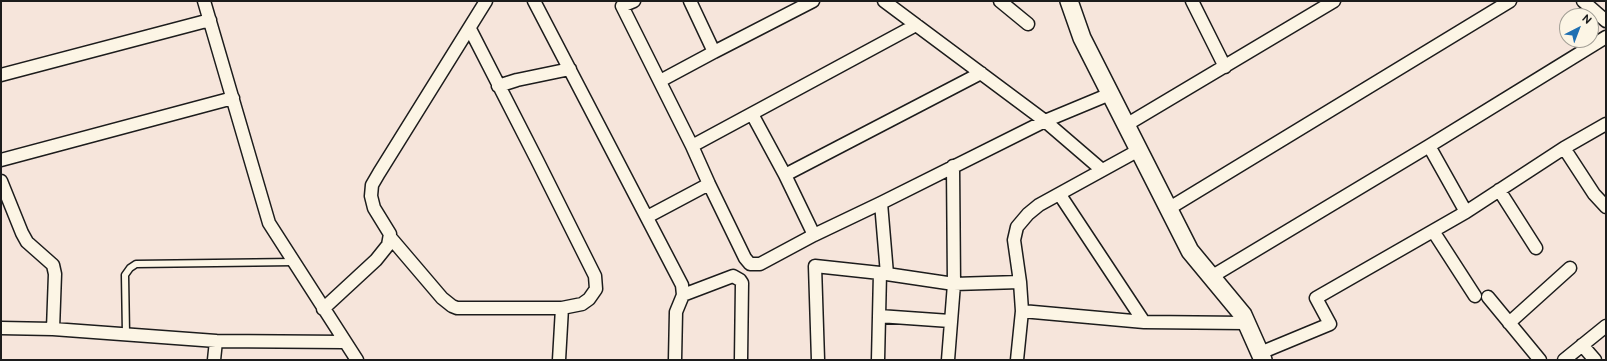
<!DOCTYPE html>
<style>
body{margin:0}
#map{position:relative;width:1607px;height:361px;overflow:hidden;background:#f6e5db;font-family:"Balsamiq Sans",sans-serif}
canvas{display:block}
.frame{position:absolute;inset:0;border:2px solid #1c1c1c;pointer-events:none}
.north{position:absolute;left:1559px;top:8px;width:40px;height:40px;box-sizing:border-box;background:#fcf5e5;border:1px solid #a29e95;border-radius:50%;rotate:42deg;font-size:11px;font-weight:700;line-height:16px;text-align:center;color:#1c1c1c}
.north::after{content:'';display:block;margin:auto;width:14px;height:18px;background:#1f6fb2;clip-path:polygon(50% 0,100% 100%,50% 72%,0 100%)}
</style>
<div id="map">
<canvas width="1607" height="361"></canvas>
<div class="frame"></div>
<div class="north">N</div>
</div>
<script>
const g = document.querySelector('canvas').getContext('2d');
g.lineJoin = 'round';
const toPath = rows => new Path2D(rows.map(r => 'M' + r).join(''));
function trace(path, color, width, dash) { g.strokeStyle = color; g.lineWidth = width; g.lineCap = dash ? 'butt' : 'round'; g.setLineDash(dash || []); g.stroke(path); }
const lane = toPath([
 [126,334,125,275,130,268,136,264,294,262]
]);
const street = toPath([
 [204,1,269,223,357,360],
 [534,1,682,285,683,295,676,312,675,360],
 [634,1,622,6,692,146,709,184,745,258,750,264,760,264,814,235,881,203,1045,121,1110,94],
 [690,1,714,52,813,1],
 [884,1,1045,121,1102,170],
 [1000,1,1028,24],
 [1192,1,1225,67],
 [1583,1,1606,21],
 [1,75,210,20],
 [660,81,714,52],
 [498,86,517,80,570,69],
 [752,114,785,175,814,235],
 [1126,125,1334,1],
 [692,146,916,25],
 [1429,146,1466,212],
 [1564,148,1594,194,1606,207],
 [1,160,233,98],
 [785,175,981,73],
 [1,181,22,233,27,242,53,265,55,274,53,329],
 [1499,190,1536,248],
 [1060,195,1144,322],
 [881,203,887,274],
 [1168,209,1510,1],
 [647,217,709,184],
 [1433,231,1475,296],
 [390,237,442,298,452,306,457,308,562,308,582,304,589,299,596,289,595,276,537,160,470,29],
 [1211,277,1429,146,1606,37],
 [1020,282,1014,240,1017,227,1028,214,1039,205,1139,150],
 [683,295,733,276,740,280,742,283,741,360],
 [1488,297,1540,360],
 [323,309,376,260,388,245,390,234,374,208,371,196,372,185,379,173,486,1],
 [1022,311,1144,322,1246,323],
 [879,316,950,321],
 [1509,323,1570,268],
 [1,328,53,329,216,341,344,342],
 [1582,345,1595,360],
 [1260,353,1330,324,1316,298,1466,212,1564,148,1606,124],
 [214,360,216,341],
 [559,360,562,308],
 [818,360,815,266,880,273,954,284,1020,282,1022,311,1017,360],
 [878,360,880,273],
 [948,360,954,284,953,166],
 [1564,360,1606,326]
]);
const secondary = toPath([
 [1069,1,1082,38,1190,251,1243,315,1263,360]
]);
trace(lane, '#1c1c1c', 9);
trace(street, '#1c1c1c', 15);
trace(secondary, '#1c1c1c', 20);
trace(lane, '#fcf5e5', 6);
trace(street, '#fcf5e5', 12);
trace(secondary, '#fcf5e5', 17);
</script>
